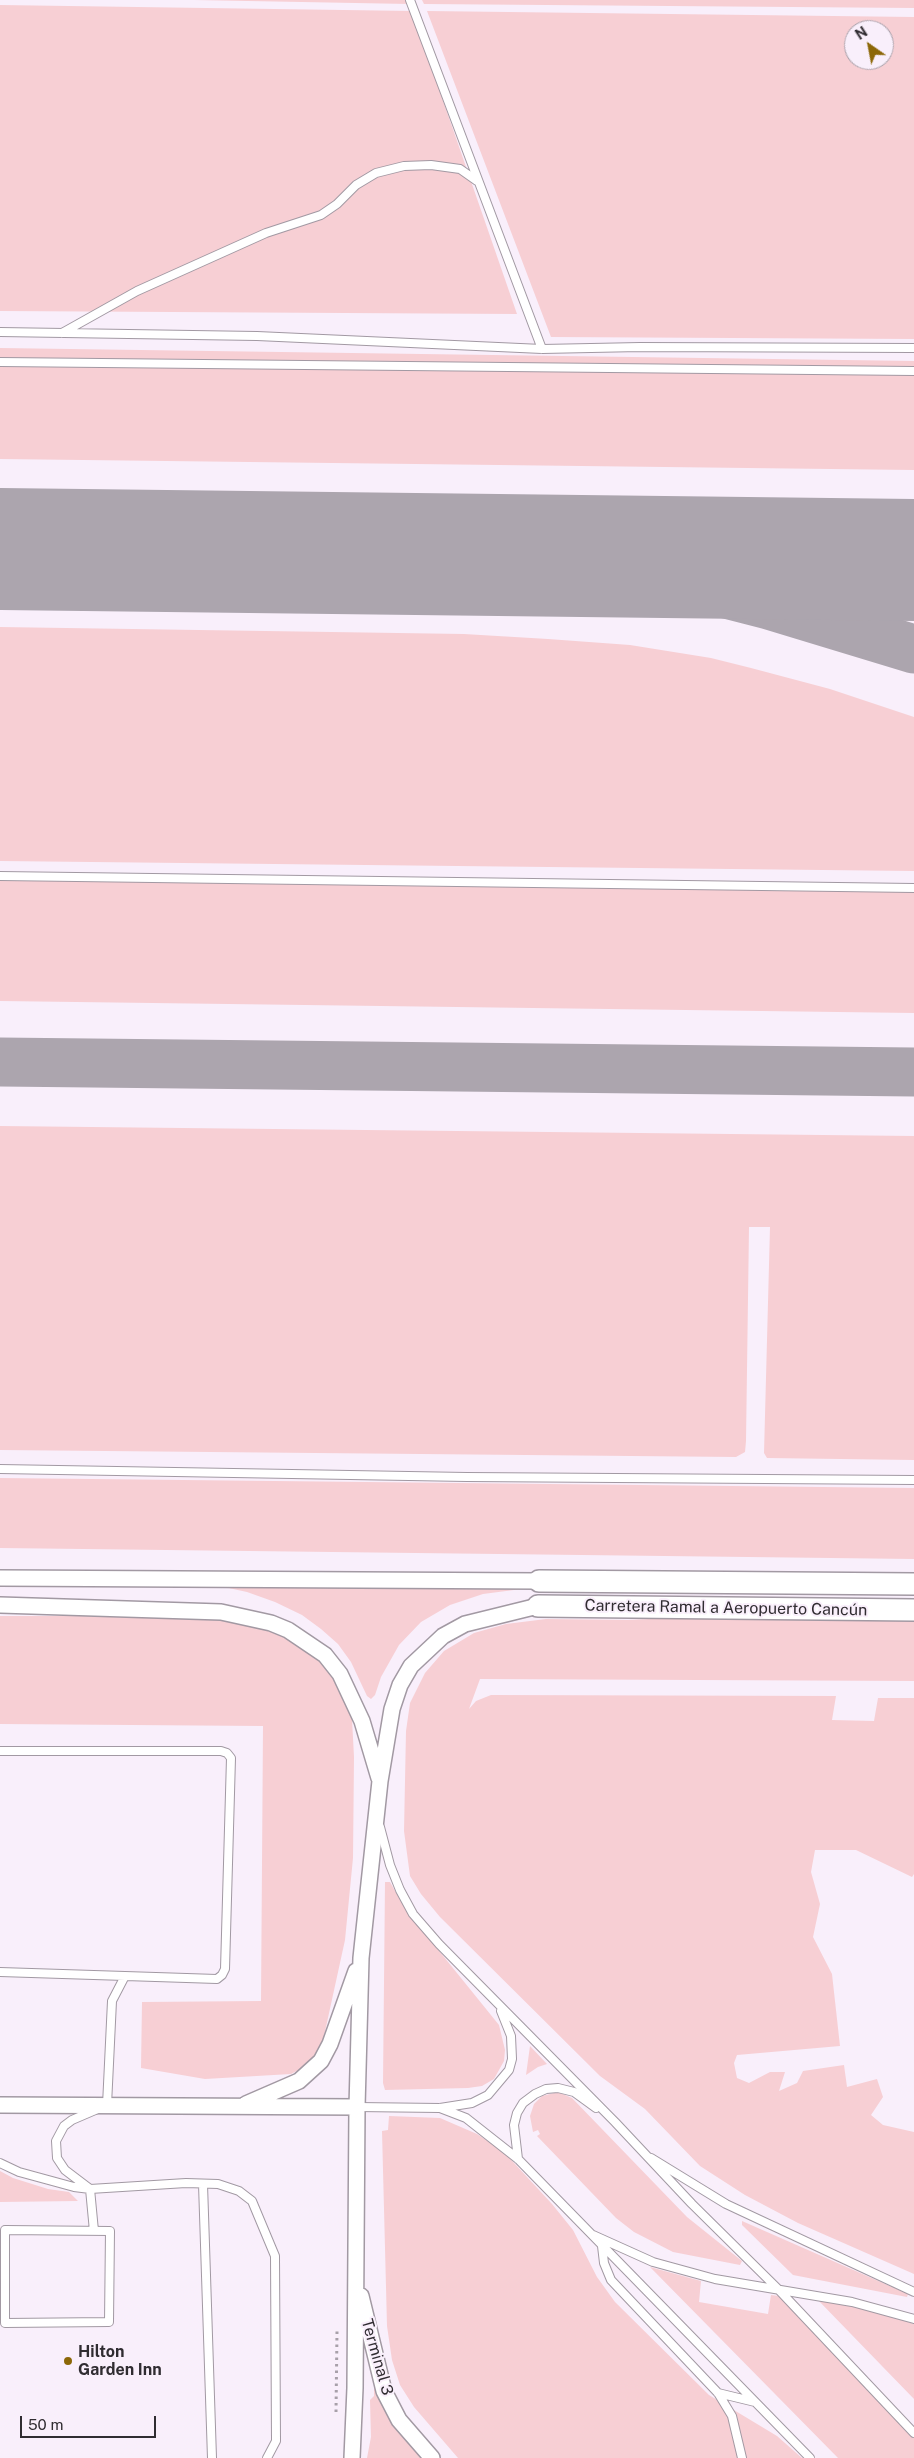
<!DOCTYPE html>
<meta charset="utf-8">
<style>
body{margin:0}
#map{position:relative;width:914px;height:2458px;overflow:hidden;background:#f9effb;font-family:"Public Sans",sans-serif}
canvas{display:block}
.north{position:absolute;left:844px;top:20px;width:50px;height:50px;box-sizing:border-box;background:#f9effb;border:1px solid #a9a1aa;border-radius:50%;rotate:327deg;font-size:14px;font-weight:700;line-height:20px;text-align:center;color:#302c31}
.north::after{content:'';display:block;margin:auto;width:18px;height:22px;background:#8c6708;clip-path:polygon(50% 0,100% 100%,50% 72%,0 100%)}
.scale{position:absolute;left:20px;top:2416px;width:136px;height:22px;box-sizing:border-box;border:2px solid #302c31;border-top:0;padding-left:6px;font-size:15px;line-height:18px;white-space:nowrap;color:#302c31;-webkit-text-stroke:4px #f9effb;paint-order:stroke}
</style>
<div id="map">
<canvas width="914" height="2458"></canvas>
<div class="north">N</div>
<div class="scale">50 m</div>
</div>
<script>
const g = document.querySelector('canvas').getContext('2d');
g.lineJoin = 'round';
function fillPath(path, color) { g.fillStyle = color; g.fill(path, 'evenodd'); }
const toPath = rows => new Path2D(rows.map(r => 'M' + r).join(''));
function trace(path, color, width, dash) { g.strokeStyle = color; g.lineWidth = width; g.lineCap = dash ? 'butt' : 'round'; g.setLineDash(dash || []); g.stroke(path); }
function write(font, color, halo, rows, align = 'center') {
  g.font = font + ' "Public Sans",sans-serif'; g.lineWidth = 4; g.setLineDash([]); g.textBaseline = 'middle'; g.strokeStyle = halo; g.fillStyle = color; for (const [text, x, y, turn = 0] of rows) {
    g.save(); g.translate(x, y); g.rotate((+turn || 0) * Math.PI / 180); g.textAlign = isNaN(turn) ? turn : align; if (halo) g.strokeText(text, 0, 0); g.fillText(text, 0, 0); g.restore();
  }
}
const green = toPath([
 [194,0,408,0,409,4],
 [422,0,914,0,914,8,424,4],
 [0,5,412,11,517,314,0,311],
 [427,11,914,17,914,339,551,337],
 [854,30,884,30,884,60,854,60],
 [0,348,914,361,914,470,0,459],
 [0,627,464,634,548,639,630,645,711,658,751,668,830,689,914,717,914,871,0,861],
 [0,879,914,889,914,1013,0,1001],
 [0,1126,914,1136,914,1460,767,1458,764,1453,770,1227,749,1227,746,1441,745,1452,736,1457,0,1450],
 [0,1478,914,1488,914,1559,0,1548],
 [210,1584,537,1587,483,1594,450,1605,421,1622,399,1645,381,1677,375,1695,371,1699,367,1696,351,1662,338,1644,321,1629,302,1615,275,1602,247,1592],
 [118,1614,192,1619,220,1617,278,1630,317,1653,346,1696,352,1719,354,1757,353,1858,345,1940,319,2059,291,2074,205,2079,141,2068,142,2002,261,2001,263,1726,0,1724,0,1616,112,1616],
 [692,1617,914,1620,914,1681,480,1679,469,1709,476,1701,491,1695,836,1696,832,1720,874,1721,878,1698,914,1698,914,1874,912,1877,856,1850,815,1850,811,1872,820,1904,813,1937,832,1974,840,2046,737,2055,734,2063,737,2078,749,2083,770,2072,785,2072,779,2091,797,2083,803,2071,844,2065,847,2087,877,2079,883,2097,871,2115,883,2125,914,2132,914,2274,798,2223,745,2195,700,2166,645,2109,600,2076,440,1917,421,1894,410,1876,404,1831,406,1731,410,1703,425,1673,444,1651,474,1633,506,1624,546,1619,628,1620],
 [385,1882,390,1882,406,1910,499,2025,505,2050,504,2061,494,2079,482,2086,468,2088,385,2090,383,2083],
 [530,2046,547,2064,538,2067,526,2075],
 [558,2092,572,2098,687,2217,742,2261,740,2265,673,2252,634,2232,616,2218,537,2136,540,2134,538,2130,533,2132,530,2116,534,2104,542,2096],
 [389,2116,440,2118,477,2134,503,2151,552,2204,573,2230,597,2277,615,2302,709,2395,777,2436,802,2458,458,2458,414,2407,400,2385,392,2360,387,2326,382,2131,388,2130],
 [0,2171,13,2178,48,2189,69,2192,78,2201,0,2202],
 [742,2221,908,2294,907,2297,793,2275,742,2225],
 [650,2267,701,2281,699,2302,768,2314,771,2295,779,2296,914,2436,914,2458,838,2458],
 [817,2299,864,2307,914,2324,914,2399],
 [378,2386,427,2458,367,2458,371,2437,370,2400,374,2396,374,2387]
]);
const taxiway = toPath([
 [582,557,769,605,914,649],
 [0,1062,914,1072]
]);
const runway = toPath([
 [0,549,914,560]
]);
const path = toPath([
 [336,2412,337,2331]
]);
const service = toPath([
 [410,0,542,349],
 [0,332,257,336,542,349,640,347,914,348],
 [62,333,137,291,266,233,321,215,337,204,356,185,376,173,404,166,431,165,460,169,477,181],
 [0,362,914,371],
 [0,876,914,888],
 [0,1469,467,1477,914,1480],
 [0,1751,221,1751,227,1753,231,1758,225,1969,222,1975,217,1979,125,1976],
 [380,1827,390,1865,400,1890,413,1914,439,1944,615,2122,692,2204,778,2289,914,2433],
 [0,1972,125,1976,112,2001,107,2105,72,2120,64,2126,56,2141,57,2158,65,2170,90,2189,94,2231],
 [357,2107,440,2108,472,2103,488,2095,509,2070,512,2059,511,2036,501,2011],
 [440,2108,466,2118,518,2159,810,2458],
 [651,2158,726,2204,914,2292],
 [518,2159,514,2125,517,2113,523,2103,535,2094,546,2089,558,2088,574,2092,596,2108],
 [0,2163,19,2172,74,2187,90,2189,186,2183,218,2184,239,2191,252,2201,275,2256,276,2441,267,2458],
 [203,2184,212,2458],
 [5,2230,110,2231,109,2322,5,2323,5,2230],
 [593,2235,653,2262,715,2279,852,2302,914,2319],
 [602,2246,604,2263,611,2280,718,2393,732,2416,742,2458],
 [718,2393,755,2402]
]);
const minor = toPath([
 [0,1578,539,1581],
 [0,1605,221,1612,271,1623,288,1630,325,1655,340,1674,362,1721,379,1778],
 [246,2104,299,2081,321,2061,330,2044,356,1971],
 [0,2105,357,2107],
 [361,2296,384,2391,399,2420,432,2458],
 [352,2458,355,2388,357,2107,361,1958,380,1781,392,1709,400,1685,411,1666,443,1636,465,1624,538,1606]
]);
const secondary = toPath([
 [539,1581,914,1584],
 [538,1606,914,1610]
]);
const markers = [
 [68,2361,5,"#8c6708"]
];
const streetNames = [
 ["Carretera Ramal a Aeropuerto Cancún",726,1608,1],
 ["Terminal 3",377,2357,74]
];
const poiNames = [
 ["Hilton",78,2352],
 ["Garden Inn",78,2370]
];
fillPath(green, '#f7cfd4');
trace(taxiway, '#aca5ae', 49);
trace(runway, '#aca5ae', 122);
trace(service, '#a299a3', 10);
trace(minor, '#a299a3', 18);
trace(secondary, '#a299a3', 24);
trace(path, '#a8a0a9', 3, [2.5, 4]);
trace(service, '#fff', 8);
trace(minor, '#fff', 15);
trace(secondary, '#fff', 21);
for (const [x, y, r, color] of markers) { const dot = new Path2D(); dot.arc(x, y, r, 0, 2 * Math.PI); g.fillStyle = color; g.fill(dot); trace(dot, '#f9effb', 2); }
write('16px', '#302c31', '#f9effb', streetNames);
write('bold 16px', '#302c31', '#f9effb', poiNames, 'left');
</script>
